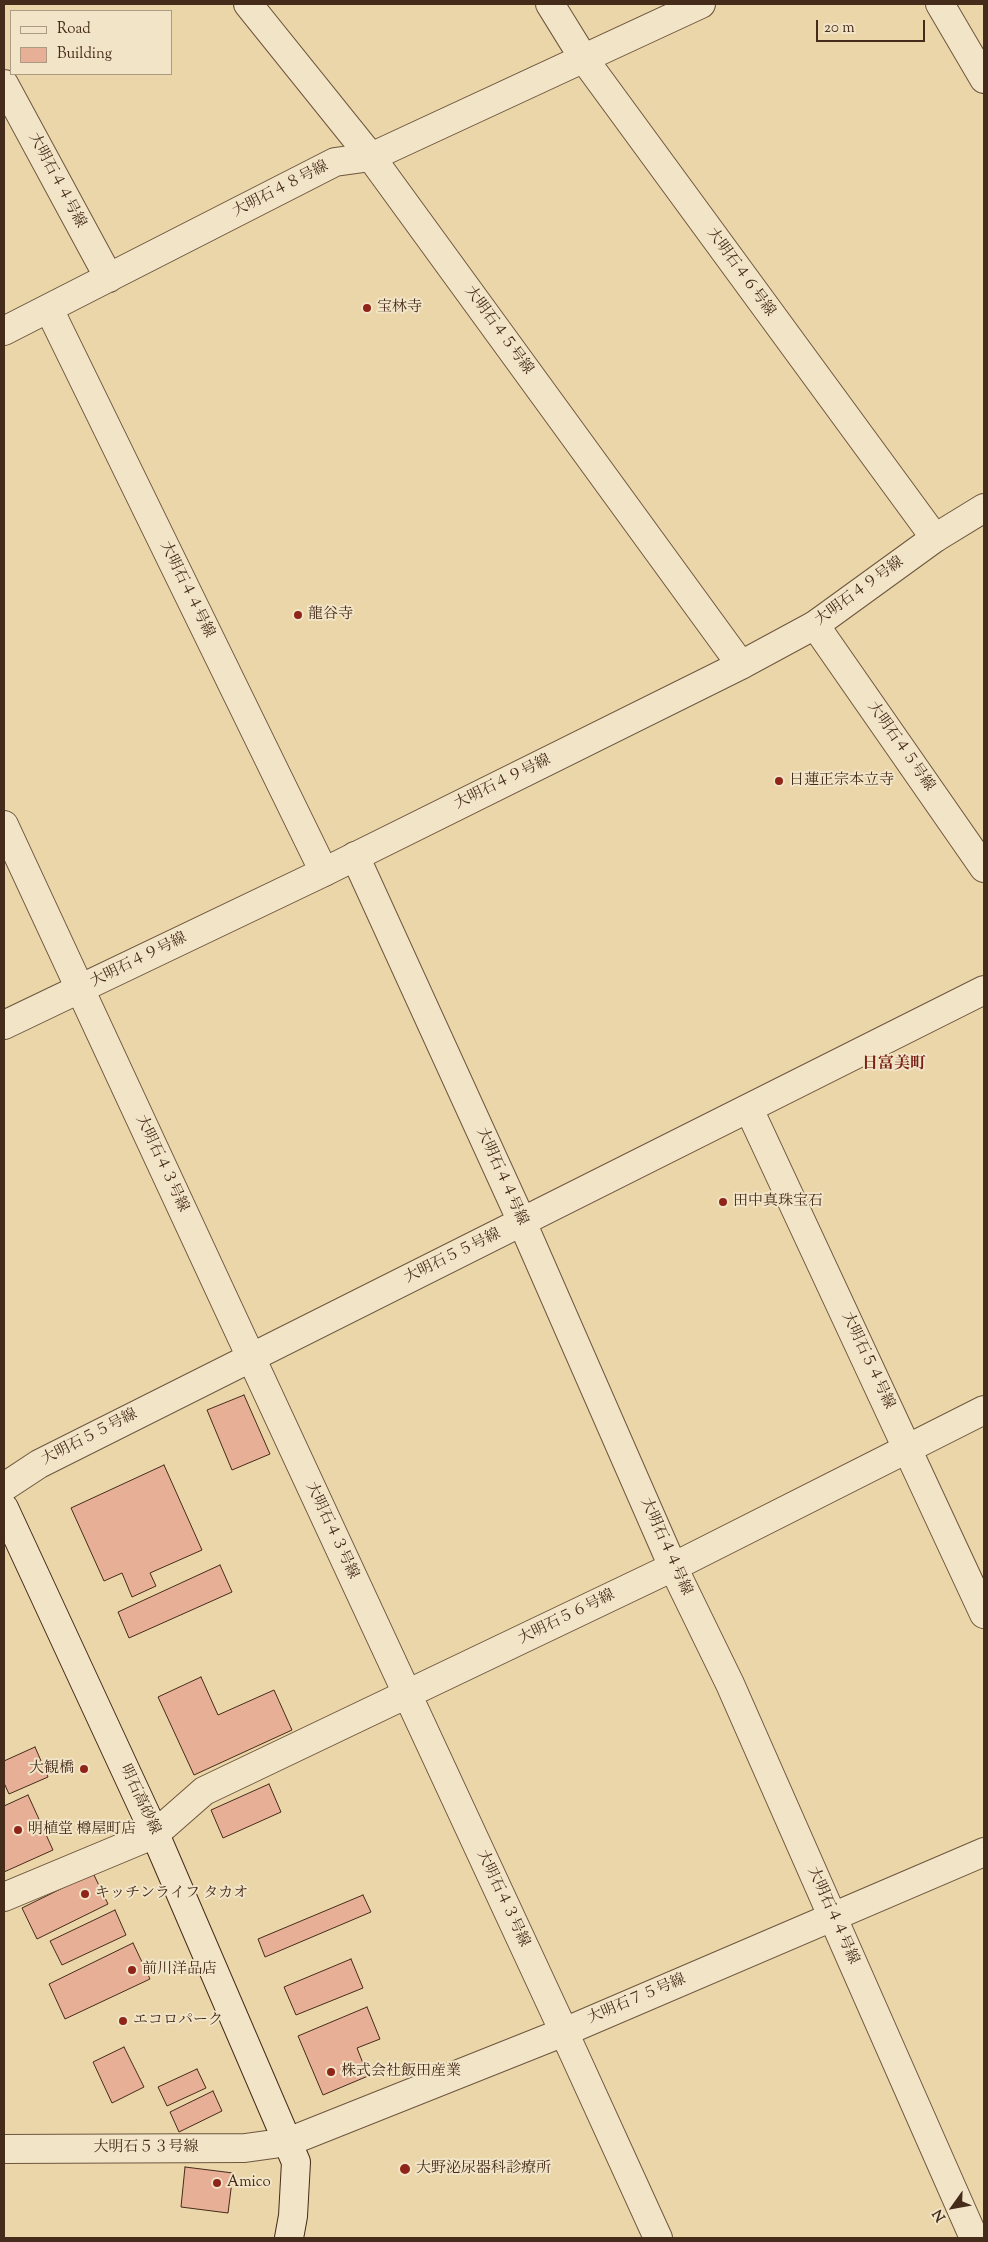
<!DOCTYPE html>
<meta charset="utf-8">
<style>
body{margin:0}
#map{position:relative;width:988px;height:2242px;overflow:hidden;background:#ebd6a9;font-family:"Sorts Mill Goudy",serif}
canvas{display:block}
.frame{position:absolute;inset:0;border:5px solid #452b1a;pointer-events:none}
.legend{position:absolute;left:10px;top:10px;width:162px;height:65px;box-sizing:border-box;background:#f2e4c7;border:1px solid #ad9a82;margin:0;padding:6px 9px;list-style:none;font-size:15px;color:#452b1a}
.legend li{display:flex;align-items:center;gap:10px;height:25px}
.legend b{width:25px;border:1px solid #ad9a82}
.north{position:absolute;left:928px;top:2182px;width:50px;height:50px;-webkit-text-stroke:4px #f2e4c7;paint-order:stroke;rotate:238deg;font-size:14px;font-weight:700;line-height:20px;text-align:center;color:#452b1a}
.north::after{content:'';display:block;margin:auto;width:18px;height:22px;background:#452b1a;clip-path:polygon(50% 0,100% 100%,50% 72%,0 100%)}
.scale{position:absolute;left:816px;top:20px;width:109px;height:22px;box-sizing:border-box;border:2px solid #452b1a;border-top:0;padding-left:6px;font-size:15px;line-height:18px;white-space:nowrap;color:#452b1a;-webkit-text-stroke:4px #f2e4c7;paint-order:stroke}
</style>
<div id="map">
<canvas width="988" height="2242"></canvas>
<div class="frame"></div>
<ul class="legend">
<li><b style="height:6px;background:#f2e4c7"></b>Road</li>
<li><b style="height:14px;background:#e7af96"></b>Building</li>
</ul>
<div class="north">N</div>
<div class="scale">20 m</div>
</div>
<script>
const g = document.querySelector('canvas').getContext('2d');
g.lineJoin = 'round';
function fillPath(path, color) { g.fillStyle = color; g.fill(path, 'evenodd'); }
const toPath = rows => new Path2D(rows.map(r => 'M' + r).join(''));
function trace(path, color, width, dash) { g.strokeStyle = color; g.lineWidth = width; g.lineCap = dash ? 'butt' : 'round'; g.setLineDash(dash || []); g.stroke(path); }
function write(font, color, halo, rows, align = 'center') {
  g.font = font + ' "Sorts Mill Goudy","Noto Serif JP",serif'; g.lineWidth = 4; g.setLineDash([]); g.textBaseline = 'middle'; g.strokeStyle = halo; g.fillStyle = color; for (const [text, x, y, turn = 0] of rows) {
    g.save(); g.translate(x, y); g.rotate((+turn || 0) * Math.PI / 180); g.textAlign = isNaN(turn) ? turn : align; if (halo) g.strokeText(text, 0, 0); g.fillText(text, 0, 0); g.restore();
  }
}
const building = toPath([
 [244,1395,270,1454,232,1470,207,1410,244,1395],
 [164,1465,202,1550,150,1573,156,1586,132,1597,122,1573,104,1581,71,1508,164,1465],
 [220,1565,232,1592,129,1638,118,1612,220,1565],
 [201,1677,218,1715,274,1690,292,1730,194,1775,158,1697,201,1677],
 [35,1747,48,1777,9,1794,4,1783,4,1761,35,1747],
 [269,1784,281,1812,223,1838,211,1810,269,1784],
 [28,1795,53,1850,4,1872,4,1806,28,1795],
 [93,1873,108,1904,37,1939,22,1908,93,1873],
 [363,1895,371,1912,265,1957,258,1939,363,1895],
 [115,1910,126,1935,62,1965,50,1941,115,1910],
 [133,1943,150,1979,65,2019,49,1984,133,1943],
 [351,1959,363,1988,296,2015,284,1987,351,1959],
 [367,2007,380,2039,357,2048,368,2076,323,2095,298,2036,367,2007],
 [124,2047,144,2087,112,2103,93,2062,124,2047],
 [197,2069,206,2088,167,2106,158,2087,197,2069],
 [213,2091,222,2111,179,2132,170,2112,213,2091],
 [185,2167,233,2173,228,2213,181,2207,185,2167]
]);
const minor = toPath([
 [248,4,371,157,741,665],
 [550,4,584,59,935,538],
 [940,4,984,79],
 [4,84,109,278],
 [49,309,324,872],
 [4,331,335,162,371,157,701,4],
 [815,625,984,868],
 [4,825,564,2032,658,2238],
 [355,856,522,1222,673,1567,730,1684,974,2238],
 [749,1109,984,1614],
 [4,1487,39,1464,984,990],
 [4,1897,155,1834,204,1791,673,1567,984,1410],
 [4,2149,245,2148,288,2142,564,2032,984,1852]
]);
const tertiary = toPath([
 [4,1025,324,872,741,665,815,625,935,538,984,508]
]);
const secondary = toPath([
 [4,1508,155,1834,296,2162,293,2216,289,2238]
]);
const markers = [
 [367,308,5,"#8f2418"],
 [298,615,5,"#8f2418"],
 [779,781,5,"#8f2418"],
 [723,1202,5,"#8f2418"],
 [84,1769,5,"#8f2418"],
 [18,1830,5,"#8f2418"],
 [85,1894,5,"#8f2418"],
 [132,1970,5,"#8f2418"],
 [123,2021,5,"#8f2418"],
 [331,2072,5,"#8f2418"],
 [405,2169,6,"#8f2418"],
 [217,2183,5,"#8f2418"]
];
const streetNames = [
 ["大明石４４号線",56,181,62],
 ["大明石４８号線",281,190,-27],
 ["大明石４６号線",740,273,54],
 ["大明石４５号線",498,331,54],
 ["大明石４４号線",186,590,64],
 ["大明石４９号線",860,592,-36],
 ["大明石４５号線",900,747,55],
 ["大明石４９号線",503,783,-26],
 ["大明石４９号線",139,961,-26],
 ["大明石４３号線",161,1164,65],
 ["大明石４４号線",501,1177,66],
 ["大明石５５号線",453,1257,-26],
 ["大明石５４号線",867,1361,65],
 ["大明石５５号線",90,1438,-27],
 ["大明石４３号線",331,1531,65],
 ["大明石４４号線",665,1547,66],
 ["大明石５６号線",567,1618,-26],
 ["明石高砂線",139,1800,65],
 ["大明石４３号線",502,1899,65],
 ["大明石４４号線",832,1916,66],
 ["大明石７５号線",637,2000,-23],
 ["大明石５３号線",146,2148]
];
const poiNames = [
 ["宝林寺",377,308],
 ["龍谷寺",308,615],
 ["日蓮正宗本立寺",789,781],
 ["田中真珠宝石",733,1202],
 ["大観橋",74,1769,"right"],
 ["明植堂 樽屋町店",28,1830],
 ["キッチンライフ タカオ",95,1894],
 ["前川洋品店",142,1970],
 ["エコロパーク",133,2021],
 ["株式会社飯田産業",341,2072],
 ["大野泌尿器科診療所",416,2169],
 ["Amico",227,2183]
];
const neighbourhoodNames = [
 ["日富美町",894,1065]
];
fillPath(building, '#e7af96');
trace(building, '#452b1a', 1);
trace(minor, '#6e563e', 30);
trace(tertiary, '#6e563e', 30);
trace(secondary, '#452b1a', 30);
trace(minor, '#f2e4c7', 28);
trace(tertiary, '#f2e4c7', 28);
trace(secondary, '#f2e4c7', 28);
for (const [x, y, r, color] of markers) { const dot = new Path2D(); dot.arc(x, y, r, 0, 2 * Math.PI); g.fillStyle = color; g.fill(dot); trace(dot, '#f2e4c7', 2); }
write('15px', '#452b1a', '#f2e4c7', streetNames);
write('15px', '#452b1a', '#f2e4c7', poiNames, 'left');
write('bold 16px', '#7a1f14', '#f2e4c7', neighbourhoodNames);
</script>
